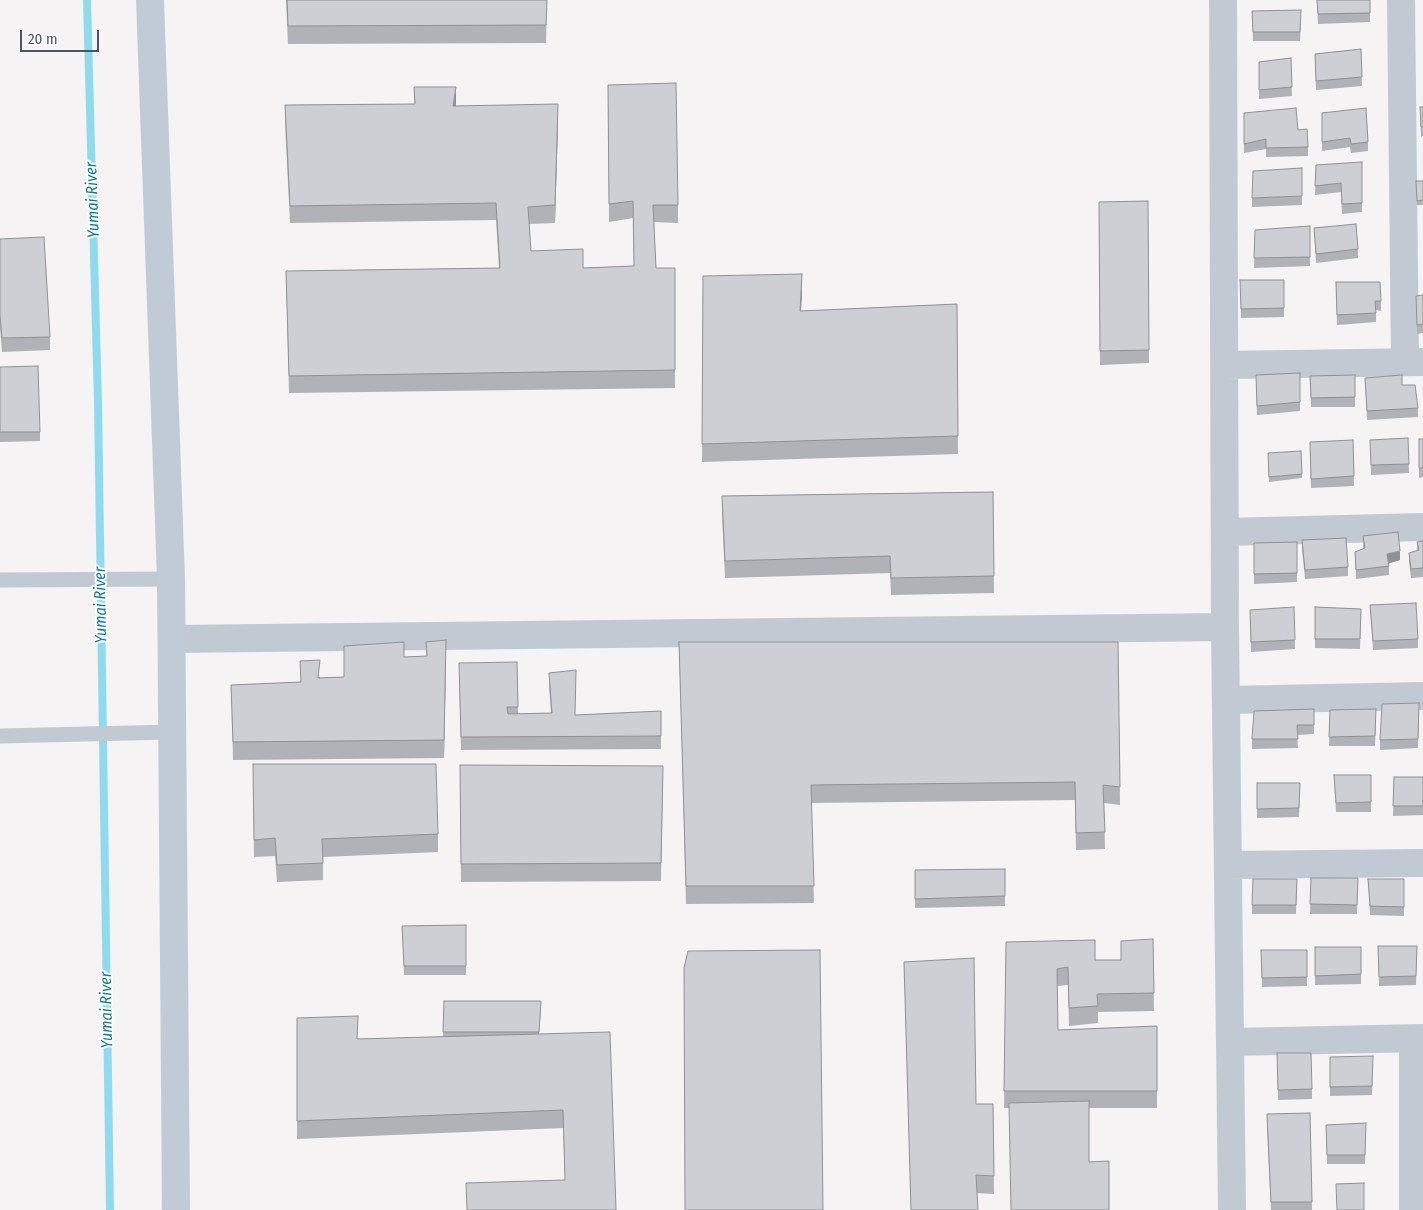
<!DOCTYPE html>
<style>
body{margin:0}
#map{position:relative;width:1423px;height:1210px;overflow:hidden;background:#f5f3f3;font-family:"Fira Sans Condensed",sans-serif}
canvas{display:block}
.scale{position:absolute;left:20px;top:30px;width:79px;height:22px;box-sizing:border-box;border:2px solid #4a5661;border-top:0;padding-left:6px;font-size:15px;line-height:18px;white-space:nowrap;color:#4a5661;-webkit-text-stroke:4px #fff;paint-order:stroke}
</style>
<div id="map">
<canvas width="1423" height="1210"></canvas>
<div class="scale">20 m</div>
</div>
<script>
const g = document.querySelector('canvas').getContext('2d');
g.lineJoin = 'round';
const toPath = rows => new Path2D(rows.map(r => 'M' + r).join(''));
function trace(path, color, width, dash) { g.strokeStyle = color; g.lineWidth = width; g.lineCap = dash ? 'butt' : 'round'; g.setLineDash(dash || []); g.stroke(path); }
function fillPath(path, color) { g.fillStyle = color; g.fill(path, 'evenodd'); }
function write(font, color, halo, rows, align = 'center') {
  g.font = font + ' "Fira Sans Condensed",sans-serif'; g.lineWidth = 4; g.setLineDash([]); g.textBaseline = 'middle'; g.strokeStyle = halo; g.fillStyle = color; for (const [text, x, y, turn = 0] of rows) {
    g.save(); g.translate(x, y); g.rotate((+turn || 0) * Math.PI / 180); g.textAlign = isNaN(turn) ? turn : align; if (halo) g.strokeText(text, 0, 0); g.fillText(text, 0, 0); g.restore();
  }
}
const stream = toPath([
 [87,0,98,402,110,1210]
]);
const lane = toPath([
 [0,580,171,579],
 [0,736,173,732]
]);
const street = toPath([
 [1223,0,1225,627,1232,1210],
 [1401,0,1405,362],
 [1225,365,1423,362],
 [1225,532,1423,527],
 [172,639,1225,627],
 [1226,700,1423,696],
 [1228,865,1423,863],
 [1230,1042,1423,1038],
 [1413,1210,1413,1039]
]);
const secondary = toPath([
 [150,0,171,579,176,1210]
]);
const wall = toPath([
 [286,0,547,0,546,43,288,44],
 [1317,0,1370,0,1370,22,1318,24],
 [1252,11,1301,19,1300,41,1253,41],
 [1361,49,1362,86,1316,90,1315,54],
 [1291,58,1292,96,1259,99,1259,62],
 [608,85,678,205,678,223,654,222,656,268,675,268,675,388,289,393,286,271,499,268,496,220,290,223,285,122,285,105,414,104,414,87,456,106,558,122,555,223,529,224,531,251,583,268,634,266,633,218,609,222],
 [1420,107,1423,107,1423,136,1421,137],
 [1244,113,1298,130,1308,147,1308,156,1266,157,1266,149,1244,153],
 [1322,113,1368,142,1368,151,1351,153,1350,147,1322,151],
 [1362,162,1362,212,1342,214,1341,192,1315,195,1316,165],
 [1416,181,1423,181,1423,205,1417,205],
 [1302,196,1302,205,1252,207,1252,198],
 [1148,201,1149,363,1100,365,1099,202],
 [1310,226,1310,266,1254,268,1255,230],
 [1314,228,1358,249,1358,258,1316,263],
 [0,239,50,337,50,350,2,352,0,328],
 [703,276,802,292,801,311,957,304,958,454,702,462],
 [1240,280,1284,280,1284,317,1241,318],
 [1336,282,1381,301,1381,311,1376,310,1376,322,1337,325],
 [1423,295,1423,333,1417,334,1416,296],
 [0,367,40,432,40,441,0,442],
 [1300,373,1300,411,1257,415,1256,384],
 [1355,375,1355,407,1311,407,1310,376],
 [1365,378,1402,385,1418,408,1418,417,1367,420],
 [1408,438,1409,473,1371,475,1370,440],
 [1419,439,1423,439,1423,477,1419,478],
 [1353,440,1354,486,1311,488,1310,451],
 [1301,451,1302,478,1269,482,1268,458],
 [993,492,994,593,891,595,890,573,725,578,722,514,722,496],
 [1363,536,1400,560,1389,563,1389,575,1356,579,1355,552,1363,549],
 [1302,540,1348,567,1348,576,1305,579,1302,549],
 [1423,541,1423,577,1411,578,1409,562,1409,553,1417,551,1417,542],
 [1297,542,1297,582,1254,584,1254,543],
 [1370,605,1418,639,1418,648,1373,650],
 [1315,607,1361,609,1360,649,1315,648],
 [1250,619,1295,640,1295,649,1251,652],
 [426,642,446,658,444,758,233,760,231,685,301,682,300,661,320,678,344,677,404,657,426,656],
 [679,642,1118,642,1120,805,1104,803,1105,849,1076,850,1075,800,811,803,814,903,686,904],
 [517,662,518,714,551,713,549,686,549,673,575,715,661,711,661,749,461,750,459,677],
 [1330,710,1376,718,1375,746,1329,746],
 [1419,712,1418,748,1380,750,1380,740],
 [1314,718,1314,734,1297,735,1298,748,1252,749,1252,739],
 [253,764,438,834,438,852,323,857,323,880,277,882,275,856,254,857],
 [460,765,663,783,661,881,461,882],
 [1334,775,1371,775,1371,812,1336,812],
 [1394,777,1423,777,1423,815,1393,816],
 [1257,783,1300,783,1299,817,1257,818],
 [1005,869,1005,906,915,908,915,870],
 [1311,878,1358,878,1357,914,1310,914],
 [1297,879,1296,914,1252,914,1252,905],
 [1368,879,1404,879,1404,916,1370,915],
 [466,925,466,975,404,975,402,926],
 [1153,939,1154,1011,1098,1012,1098,1023,1069,1026,1068,985,1057,986,1058,1030,1157,1026,1157,1108,1089,1108,1089,1162,1109,1210,1009,1108,1004,1108,1006,942,1095,960,1121,960],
 [1378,946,1417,946,1416,985,1379,986],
 [1315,947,1361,947,1361,984,1315,985],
 [1261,950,1307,950,1307,986,1262,987],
 [904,962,976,1104,993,1104,994,1194,977,1193,978,1210,911,1210],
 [444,1001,541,1010,539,1034,616,1210,565,1180,563,1128,297,1139,297,1018,358,1039,443,1037],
 [1277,1053,1312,1089,1312,1099,1278,1100],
 [1330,1057,1373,1065,1372,1095,1330,1096],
 [1310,1113,1312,1210,1271,1210,1267,1128,1267,1114],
 [1366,1123,1365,1164,1327,1164,1326,1125]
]);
const shadedWall = toPath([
 [456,87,456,105,453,123,453,106],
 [558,104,558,122,555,223,555,205],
 [802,274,802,292,800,329,800,311],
 [1400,551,1400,560,1387,564,1387,554],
 [446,640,446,658,444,758,444,740]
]);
const building = toPath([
 [287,0,547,0,546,25,288,26,287,0],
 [1317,0,1370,0,1370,13,1318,14,1317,0],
 [1301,10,1300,32,1253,32,1252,11,1301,10],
 [1361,49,1362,77,1316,81,1315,54,1361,49],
 [1291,58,1292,87,1259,90,1259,62,1291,58],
 [676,83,678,205,653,205,656,268,675,268,675,370,289,376,286,271,500,268,496,203,290,206,285,105,415,104,414,87,456,87,453,106,558,104,555,205,528,207,531,251,583,249,583,268,634,266,633,201,609,204,608,85,676,83],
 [1420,107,1423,107,1423,127,1421,127,1420,107],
 [1296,108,1298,130,1307,129,1308,147,1266,148,1266,139,1244,144,1244,113,1296,108],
 [1366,108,1368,142,1351,144,1350,138,1322,142,1322,113,1366,108],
 [1362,162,1362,203,1342,204,1341,183,1315,186,1316,165,1362,162],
 [1302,168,1302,196,1252,198,1253,171,1302,168],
 [1416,181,1423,181,1423,200,1417,201,1416,181],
 [1148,201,1149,350,1100,351,1099,202,1148,201],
 [1356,224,1358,249,1316,254,1314,228,1356,224],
 [1310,226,1310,257,1254,258,1255,230,1310,226],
 [44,237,50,337,2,338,0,315,0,239,44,237],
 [802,274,800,311,957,304,958,436,702,444,703,276,802,274],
 [1240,280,1284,280,1284,308,1241,309,1240,280],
 [1336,282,1380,282,1381,301,1375,301,1376,313,1337,315,1336,282],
 [1423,295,1423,324,1417,325,1416,296,1423,295],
 [38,366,40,432,0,432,0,367,38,366],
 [1300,373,1300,402,1257,406,1256,375,1300,373],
 [1355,375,1355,397,1311,398,1310,376,1355,375],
 [1402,375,1402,385,1415,385,1418,408,1367,411,1365,378,1402,375],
 [1408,438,1409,464,1371,465,1370,440,1408,438],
 [1419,439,1423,439,1423,468,1419,468,1419,439],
 [1353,440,1354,476,1311,479,1310,442,1353,440],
 [1301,451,1302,474,1269,477,1268,453,1301,451],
 [993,492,994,576,891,578,890,556,725,561,722,496,993,492],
 [1398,532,1400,551,1387,554,1389,566,1356,570,1355,552,1365,548,1363,536,1398,532],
 [1346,538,1348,567,1305,570,1302,540,1346,538],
 [1423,541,1423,568,1411,569,1409,553,1419,550,1417,542,1423,541],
 [1297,542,1297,573,1254,574,1254,543,1297,542],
 [1416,603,1418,639,1373,641,1370,605,1416,603],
 [1294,607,1295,640,1251,642,1250,610,1294,607],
 [1315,607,1361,609,1360,639,1315,639,1315,607],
 [446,640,444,740,233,742,231,685,301,682,300,661,320,660,318,678,344,677,344,646,404,642,404,657,427,656,426,642,446,640],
 [679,642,1118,642,1120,787,1103,785,1105,832,1076,833,1075,782,811,785,814,886,686,886,679,642],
 [517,662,518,707,507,707,508,714,552,713,549,673,576,670,575,715,661,711,661,736,461,737,459,663,517,662],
 [1419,703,1418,739,1380,740,1382,704,1419,703],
 [1314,709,1314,725,1297,725,1298,739,1252,739,1254,711,1314,709],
 [1376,709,1375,736,1329,737,1330,710,1376,709],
 [253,764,436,764,438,834,322,839,323,863,277,865,275,838,254,840,253,764],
 [460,765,663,766,661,863,461,864,460,765],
 [1334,775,1371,775,1371,802,1336,803,1334,775],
 [1394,777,1423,777,1423,806,1393,806,1394,777],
 [1257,783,1300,783,1299,808,1257,809,1257,783],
 [1005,869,1005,896,915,899,915,870,1005,869],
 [1311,878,1358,878,1357,905,1310,904,1311,878],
 [1253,879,1297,879,1296,905,1252,905,1253,879],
 [1368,879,1404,879,1404,907,1370,906,1368,879],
 [466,925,466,966,404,966,402,926,466,925],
 [1153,939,1154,993,1097,994,1098,1006,1069,1008,1068,967,1057,969,1058,1030,1157,1026,1157,1091,1004,1091,1006,942,1095,940,1095,960,1121,960,1121,941,1153,939],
 [1378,946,1417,946,1416,976,1379,977,1378,946],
 [1315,947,1361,947,1361,974,1315,976,1315,947],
 [820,950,823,1210,685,1210,684,968,688,951,820,950],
 [1261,950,1307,950,1307,977,1262,978,1261,950],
 [974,958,976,1104,993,1104,994,1176,976,1175,978,1210,911,1210,904,962,974,958],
 [444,1001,541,1001,539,1032,443,1032,444,1001],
 [358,1016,357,1039,610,1032,616,1210,467,1210,466,1183,565,1180,563,1110,297,1121,297,1018,358,1016],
 [1277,1053,1311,1053,1312,1089,1278,1090,1277,1053],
 [1373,1056,1372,1086,1330,1087,1330,1057,1373,1056],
 [1089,1101,1089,1162,1109,1161,1109,1210,1011,1210,1009,1103,1089,1101],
 [1310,1113,1312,1202,1271,1202,1267,1114,1310,1113],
 [1366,1123,1365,1155,1327,1155,1326,1125,1366,1123],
 [1364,1183,1364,1210,1337,1210,1336,1184,1364,1183]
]);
const waterNames = [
 ["Yumai River",93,200,-92],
 ["Yumai River",101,605,-91],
 ["Yumai River",107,1010,-91]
];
trace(stream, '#90daee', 8);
trace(lane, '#c1cad2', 15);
trace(street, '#c1cad2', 28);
trace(secondary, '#c1cbd6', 28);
fillPath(wall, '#b0b2b7');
fillPath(shadedWall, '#909195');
fillPath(building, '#cdcfd5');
trace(building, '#909195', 1);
write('italic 16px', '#0c7c9b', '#fff', waterNames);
</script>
